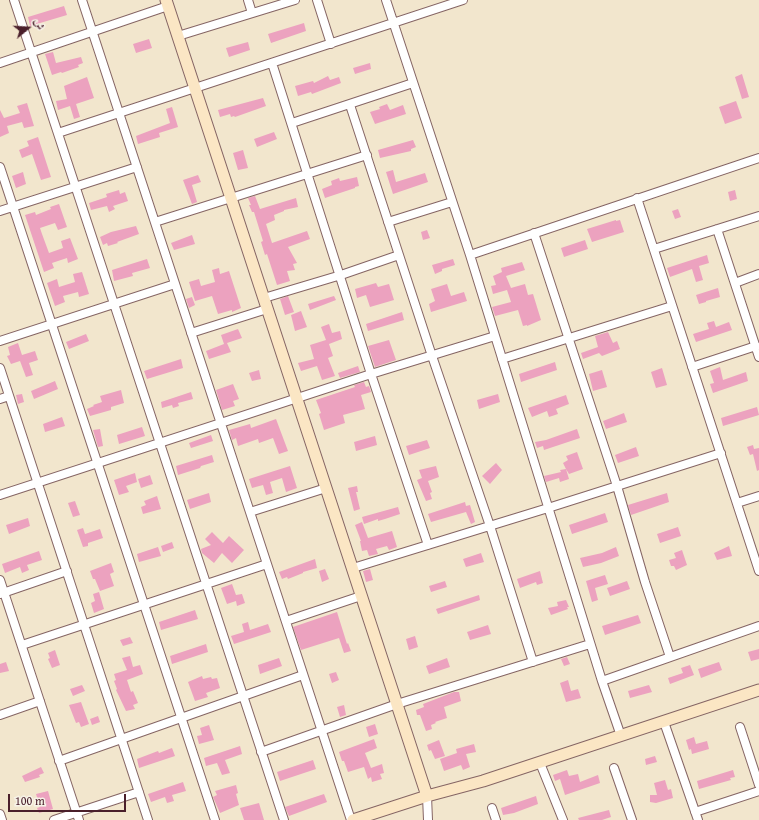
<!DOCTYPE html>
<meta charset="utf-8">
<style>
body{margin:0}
#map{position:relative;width:759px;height:820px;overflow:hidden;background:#f2e6cd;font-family:"Gentium Book Plus",Amiri,serif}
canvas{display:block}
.north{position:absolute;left:8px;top:8px;width:40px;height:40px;-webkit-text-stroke:3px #f7f3e8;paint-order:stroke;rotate:72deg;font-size:11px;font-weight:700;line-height:16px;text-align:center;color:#4a1f2b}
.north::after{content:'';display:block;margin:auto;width:14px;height:18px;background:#4a1f2b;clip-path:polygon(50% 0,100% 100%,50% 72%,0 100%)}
.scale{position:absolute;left:8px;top:794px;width:118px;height:18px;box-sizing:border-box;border:2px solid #4a1f2b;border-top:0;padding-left:5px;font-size:12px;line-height:14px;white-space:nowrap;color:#4a1f2b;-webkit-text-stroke:3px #f7f3e8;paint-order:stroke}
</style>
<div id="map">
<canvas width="759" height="820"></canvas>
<div class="north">ش</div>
<div class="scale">100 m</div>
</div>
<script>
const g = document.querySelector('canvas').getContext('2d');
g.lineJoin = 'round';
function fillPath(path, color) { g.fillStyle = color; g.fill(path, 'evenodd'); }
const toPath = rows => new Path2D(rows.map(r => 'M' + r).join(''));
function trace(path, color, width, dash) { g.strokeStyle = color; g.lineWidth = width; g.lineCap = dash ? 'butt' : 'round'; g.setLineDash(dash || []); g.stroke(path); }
const building = toPath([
 [64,6,67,15,30,26,28,17],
 [304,23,306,31,271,43,268,34],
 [149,39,152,48,136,53,133,44],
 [248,42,250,50,229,57,226,48],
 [53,52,56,63,81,57,83,63,78,65,79,67,62,73,61,72,52,75,45,54],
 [370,63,371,69,355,74,353,68],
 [742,74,749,97,742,99,735,77],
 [328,76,330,80,339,77,341,83,312,94,311,92,298,96,295,86,313,81,314,83],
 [87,77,94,98,76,104,80,117,74,119,70,106,58,110,56,101,67,99,64,86],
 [263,98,266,106,235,117,234,116,231,117,230,114,220,117,218,110],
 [736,101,742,118,725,124,719,107],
 [27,103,34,126,24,128,22,122,7,126,9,133,0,137,0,110,4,118,20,113,17,106],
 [387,104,390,110,403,105,406,114,375,124,370,112,380,109,379,107],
 [172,107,178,127,159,133,160,137,138,144,136,136,170,123,166,109],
 [274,132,277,139,257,147,254,139],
 [38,137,51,177,41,180,32,154,22,158,19,150,29,146,27,141],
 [413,140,416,147,411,149,411,151,380,158,378,150],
 [243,150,248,168,238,170,233,153],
 [393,170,396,182,425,173,428,182,393,194,386,172],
 [23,172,26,184,16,188,12,176],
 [198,175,201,182,192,185,197,202,192,204,183,180],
 [357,177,359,186,355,187,355,188,325,198,322,189,332,185,331,181,339,178,340,181],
 [119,190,120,194,125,192,128,201,113,206,115,209,109,212,107,206,91,210,89,203,107,197,106,194],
 [735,190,737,199,730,201,728,192],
 [255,196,260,209,296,198,298,207,284,210,284,211,274,215,275,220,266,224,272,243,307,231,310,239,288,247,297,263,293,264,295,270,287,271,290,281,277,285,267,254,265,255,261,242,263,241,254,212,252,212,249,205,251,205,248,198],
 [59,204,67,227,58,230,55,223,40,228,42,234,49,253,63,248,61,241,70,238,78,259,68,263,67,258,52,263,54,268,44,272,25,215,35,212,36,215,51,209,50,207],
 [678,209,681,217,675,219,672,211],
 [616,220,616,221,620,220,624,232,592,242,587,229],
 [136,226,139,234,117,242,118,243,108,246,107,243,103,245,100,237,111,232],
 [427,230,430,238,423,240,421,232],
 [192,235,195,244,174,250,171,243],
 [585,240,588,249,564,257,561,248],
 [707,255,709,263,699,266,703,280,696,282,692,269,670,277,667,268],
 [147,259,150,268,132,273,133,276,114,281,112,270],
 [453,259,455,265,442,269,442,271,435,274,432,265],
 [522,262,525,270,506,276,511,288,525,284,528,295,533,294,541,320,527,326,527,325,523,326,518,310,495,316,492,307,511,302,507,290,493,294,491,286,496,285,493,276,502,272,501,268],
 [219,268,220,274,229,271,241,308,232,312,232,310,218,314,212,296,195,301,189,282,199,279,201,286,215,282,212,270],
 [82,272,89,294,79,297,78,292,63,296,65,302,55,306,47,283,57,279,59,287,75,282,73,274],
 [376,283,378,287,389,284,394,300,370,307,366,295,357,298,355,289],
 [447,284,451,296,464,292,467,301,431,312,429,304,435,301,431,289],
 [718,288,720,297,706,301,706,302,699,304,696,295],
 [288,296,294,312,285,315,280,299],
 [334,296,336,300,310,310,308,304],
 [192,297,195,305,189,308,186,299],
 [301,311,307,327,295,331,291,315],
 [402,312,404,320,368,331,366,324],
 [714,321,716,327,729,322,732,330,696,342,693,334,709,329,707,323],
 [329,324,332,333,340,331,342,339,329,344,333,356,328,358,335,376,322,380,317,366,301,371,298,363,314,359,310,345,326,340,321,327],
 [238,329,242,338,227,343,231,352,209,359,206,351,224,344,221,335],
 [608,332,613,343,617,341,620,349,602,356,599,353,583,359,581,353,598,347,595,336],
 [86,334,89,341,69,349,66,342],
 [389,340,396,360,375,367,368,346],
 [18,343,22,355,35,351,38,360,29,363,33,375,26,377,20,361,11,364,7,356,10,355,8,347],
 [181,359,183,368,147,379,144,371],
 [555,362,557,370,521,382,519,374],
 [358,366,360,372,340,378,338,373],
 [720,367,723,380,746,372,748,381,713,393,710,384,714,383,710,371],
 [662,368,667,385,656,388,651,372],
 [259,370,261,379,252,381,249,373],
 [602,370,607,387,593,391,589,374],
 [55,381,58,389,34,399,31,391],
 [364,382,366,387,369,386,371,392,361,395,365,409,343,415,345,423,324,430,319,414,321,413,316,400,355,387,354,385],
 [233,384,239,399,233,401,235,406,222,410,216,390],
 [121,390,124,403,111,407,111,410,90,416,87,409,94,406,93,405,102,402,100,396],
 [191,392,193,399,178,403,179,406,173,408,172,405,162,408,161,402],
 [22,394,24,402,18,404,16,395],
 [498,394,500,402,479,409,477,400],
 [566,395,569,404,556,409,558,414,549,417,547,411,532,417,528,408],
 [757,407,759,415,723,426,721,418],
 [624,413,627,422,606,429,603,421],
 [62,417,65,426,45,432,43,424],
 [276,419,288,451,279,454,273,438,259,443,258,439,238,446,236,438,232,440,229,430,250,424,251,428],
 [142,427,145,436,119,444,117,435],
 [100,429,103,446,98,447,93,430],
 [577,429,580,438,544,450,543,446,537,448,535,442,546,440],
 [211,435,213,441,191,448,189,443],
 [375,436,377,445,356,451,354,442],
 [427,440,430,448,409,455,406,446],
 [753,445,754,449,759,448,759,470,757,471,753,454,750,455,747,447],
 [636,447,639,456,618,463,615,455],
 [577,452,583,469,569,474,566,469,569,479,560,482,559,478,546,482,544,476,561,472,560,470,566,469,563,463,568,460,566,456],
 [212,455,214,462,201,466,200,468,178,475,176,466],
 [496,463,502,470,490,484,482,476],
 [290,466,297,488,286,492,282,478,270,482,273,493,266,495,263,485,252,488,249,479],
 [436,466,439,477,428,481,432,492,430,493,432,499,426,501,417,480,422,478,419,470],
 [135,473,137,482,126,486,129,492,119,495,114,480],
 [150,475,153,484,141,488,138,479],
 [357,486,358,492,356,492,360,509,354,511,348,488],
 [209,493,211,502,190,509,187,500],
 [667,493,669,502,631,515,628,505],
 [157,496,161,509,143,514,141,507,146,505,144,501],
 [75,501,80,515,73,517,68,503],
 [465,502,466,506,470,505,475,522,471,524,466,512,431,522,428,514],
 [398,507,400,514,385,519,378,521,378,519,364,524,362,517],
 [605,513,608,522,572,534,569,525],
 [28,518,30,526,9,534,6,525],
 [362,522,368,538,392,531,397,547,389,550,387,546,376,549,378,554,369,556,367,550,362,551,360,541,361,541,355,525],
 [678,527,681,536,660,543,657,534],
 [83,528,85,534,100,529,103,538,88,543,88,546,83,547,77,530],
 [212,532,223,543,229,536,244,550,232,563,222,553,214,563,202,553,201,549,211,545,205,539],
 [172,542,174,548,163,552,161,546],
 [729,546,732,556,717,560,714,553],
 [158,547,161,556,139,562,137,554],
 [616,547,619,556,601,563,583,567,580,558,602,553],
 [682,550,687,565,676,570,674,566,671,566,669,560,676,558,674,553],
 [39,551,42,560,27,565,29,570,22,573,20,567,5,573,2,564],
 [481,553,484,562,466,567,463,559],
 [315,559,317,568,303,572,303,573,288,579,287,577,282,579,279,572],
 [111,563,114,572,110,574,114,586,100,591,95,579,93,579,90,571],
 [325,569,329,579,322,582,319,571],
 [370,569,373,580,366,582,363,571],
 [540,571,543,583,537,585,536,582,520,588,517,579],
 [605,575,608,584,595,588,598,600,592,602,586,581],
 [445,581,447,587,431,592,429,586],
 [627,581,630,589,610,596,607,588],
 [232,584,236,595,242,594,245,603,237,606,236,601,227,604,221,588],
 [99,592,104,609,94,613,91,603,95,601,93,594],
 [479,595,480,600,438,614,436,609],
 [566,600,569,607,567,607,568,609,551,615,548,608,558,606,557,602],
 [195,610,198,619,161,630,159,622],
 [337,612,347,644,348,643,351,651,344,653,339,638,301,650,293,627],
 [638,615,641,623,605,635,602,626],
 [248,622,250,630,268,624,271,632,234,644,231,636,244,632,242,624],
 [488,625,491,634,470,640,467,632],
 [415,636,418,647,409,650,406,639],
 [130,637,133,643,123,646,120,640],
 [206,644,208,652,172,664,170,656],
 [759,649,759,659,751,661,748,652],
 [55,650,60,665,52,668,48,659,50,658,48,653],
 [130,656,133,667,140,665,143,674,127,680,131,692,133,691,138,703,133,705,135,709,126,711,116,690,117,689,114,681,116,680,114,674,127,670,122,658],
 [567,657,570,664,564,666,561,659],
 [279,658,282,666,260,674,258,665],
 [447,658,450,667,429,674,426,666],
 [6,662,9,671,0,673,0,664],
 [719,662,722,670,701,678,698,669],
 [690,665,694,675,670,684,668,678,683,673,681,668],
 [336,672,339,680,332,683,329,674],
 [202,676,203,679,211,677,212,679,217,678,220,688,206,693,208,697,195,701,188,682],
 [568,680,571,691,578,689,581,698,566,702,560,683],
 [82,685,85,691,73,696,70,689],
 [649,685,652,692,630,698,628,691],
 [454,692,459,692,461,701,444,707,447,718,435,722,436,723,431,725,432,729,426,731,420,715,417,715,416,710,424,707,423,704],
 [81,702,89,724,81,727,79,722,76,723,69,705],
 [344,705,346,715,340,717,337,707],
 [98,716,100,722,92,725,90,719],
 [375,724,378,734,369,737,366,727],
 [209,725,214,740,199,744,197,736,202,735,200,728],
 [694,737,696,744,707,741,709,749,692,754,691,749,689,750,686,740],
 [374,739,377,748,365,753,371,768,382,764,384,773,380,774,382,779,372,782,371,777,368,779,364,767,348,772,344,761,342,761,339,752],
 [439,740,445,756,435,759,431,750,429,751,427,745],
 [474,744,476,752,466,754,470,767,463,770,461,765,444,771,440,759,457,753,456,749],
 [240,746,242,754,225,760,230,773,222,775,217,763,206,766,204,758],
 [172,748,175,756,139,768,137,759,158,751,159,753],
 [655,756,657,762,646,765,645,759],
 [313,760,316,769,280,781,277,772],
 [41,767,44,773,39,775,40,777,25,782,22,776],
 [567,770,569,776,578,774,580,782,598,775,600,783,565,795,560,779,555,781,553,775],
 [733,770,735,777,730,778,731,780,699,789,697,781],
 [665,780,668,790,671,789,673,798,656,803,650,802,650,795,657,795,654,783],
 [183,782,186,791,172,795,174,801,167,803,165,797,151,802,148,794],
 [236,785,238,793,236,794,239,805,220,813,213,797,217,795,215,791],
 [48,791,53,809,39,813,37,808,40,807,36,794],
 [324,794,327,802,289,816,285,807],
 [536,796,538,804,514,813,503,815,501,808],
 [259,803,264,820,244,820,240,808],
 [609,810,611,817,602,820,579,820,578,818]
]);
const street = toPath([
 [14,0,284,820],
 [82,0,351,820],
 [248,0,252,13],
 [317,0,331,44],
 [386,0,470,255,602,681,621,736],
 [178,36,295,0],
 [0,63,168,6],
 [272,63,371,374,428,545],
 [350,105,432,356,490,526,533,662],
 [292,123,413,83],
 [58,133,463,0],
 [0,167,215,820],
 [637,198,759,571],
 [0,211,137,167],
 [155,222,367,155],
 [388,222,452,202],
 [717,229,759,357],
 [534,233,617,486,645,582,670,657],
 [654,249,759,216],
 [470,255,759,158],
 [735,283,759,274],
 [264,298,341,275,399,255],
 [191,333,267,309],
 [0,341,175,284],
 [502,359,672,306],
 [692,367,756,346],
 [0,368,148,820],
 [0,399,9,396],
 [0,495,371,374,495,336],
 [737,503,759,496],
 [250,512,326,488],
 [353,568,548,508,721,453],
 [0,580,79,820],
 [0,594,67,571],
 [286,621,361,596],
 [22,645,267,564],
 [602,681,759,626],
 [0,715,40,701],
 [664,722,698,820],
 [740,727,759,785],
 [261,752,397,704,590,644],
 [59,761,303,675],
 [540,763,563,820],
 [614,768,632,820],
 [427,796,428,820],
 [492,808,496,820],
 [695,812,759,791],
 [0,814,2,820],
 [54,820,139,792]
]);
const secondary = toPath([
 [166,0,427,796],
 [353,820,427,796,483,781,759,690]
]);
fillPath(building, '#eca2bf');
trace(street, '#856564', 10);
trace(secondary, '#856564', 13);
trace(street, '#fff', 8);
trace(secondary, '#fbe6c4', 11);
</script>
